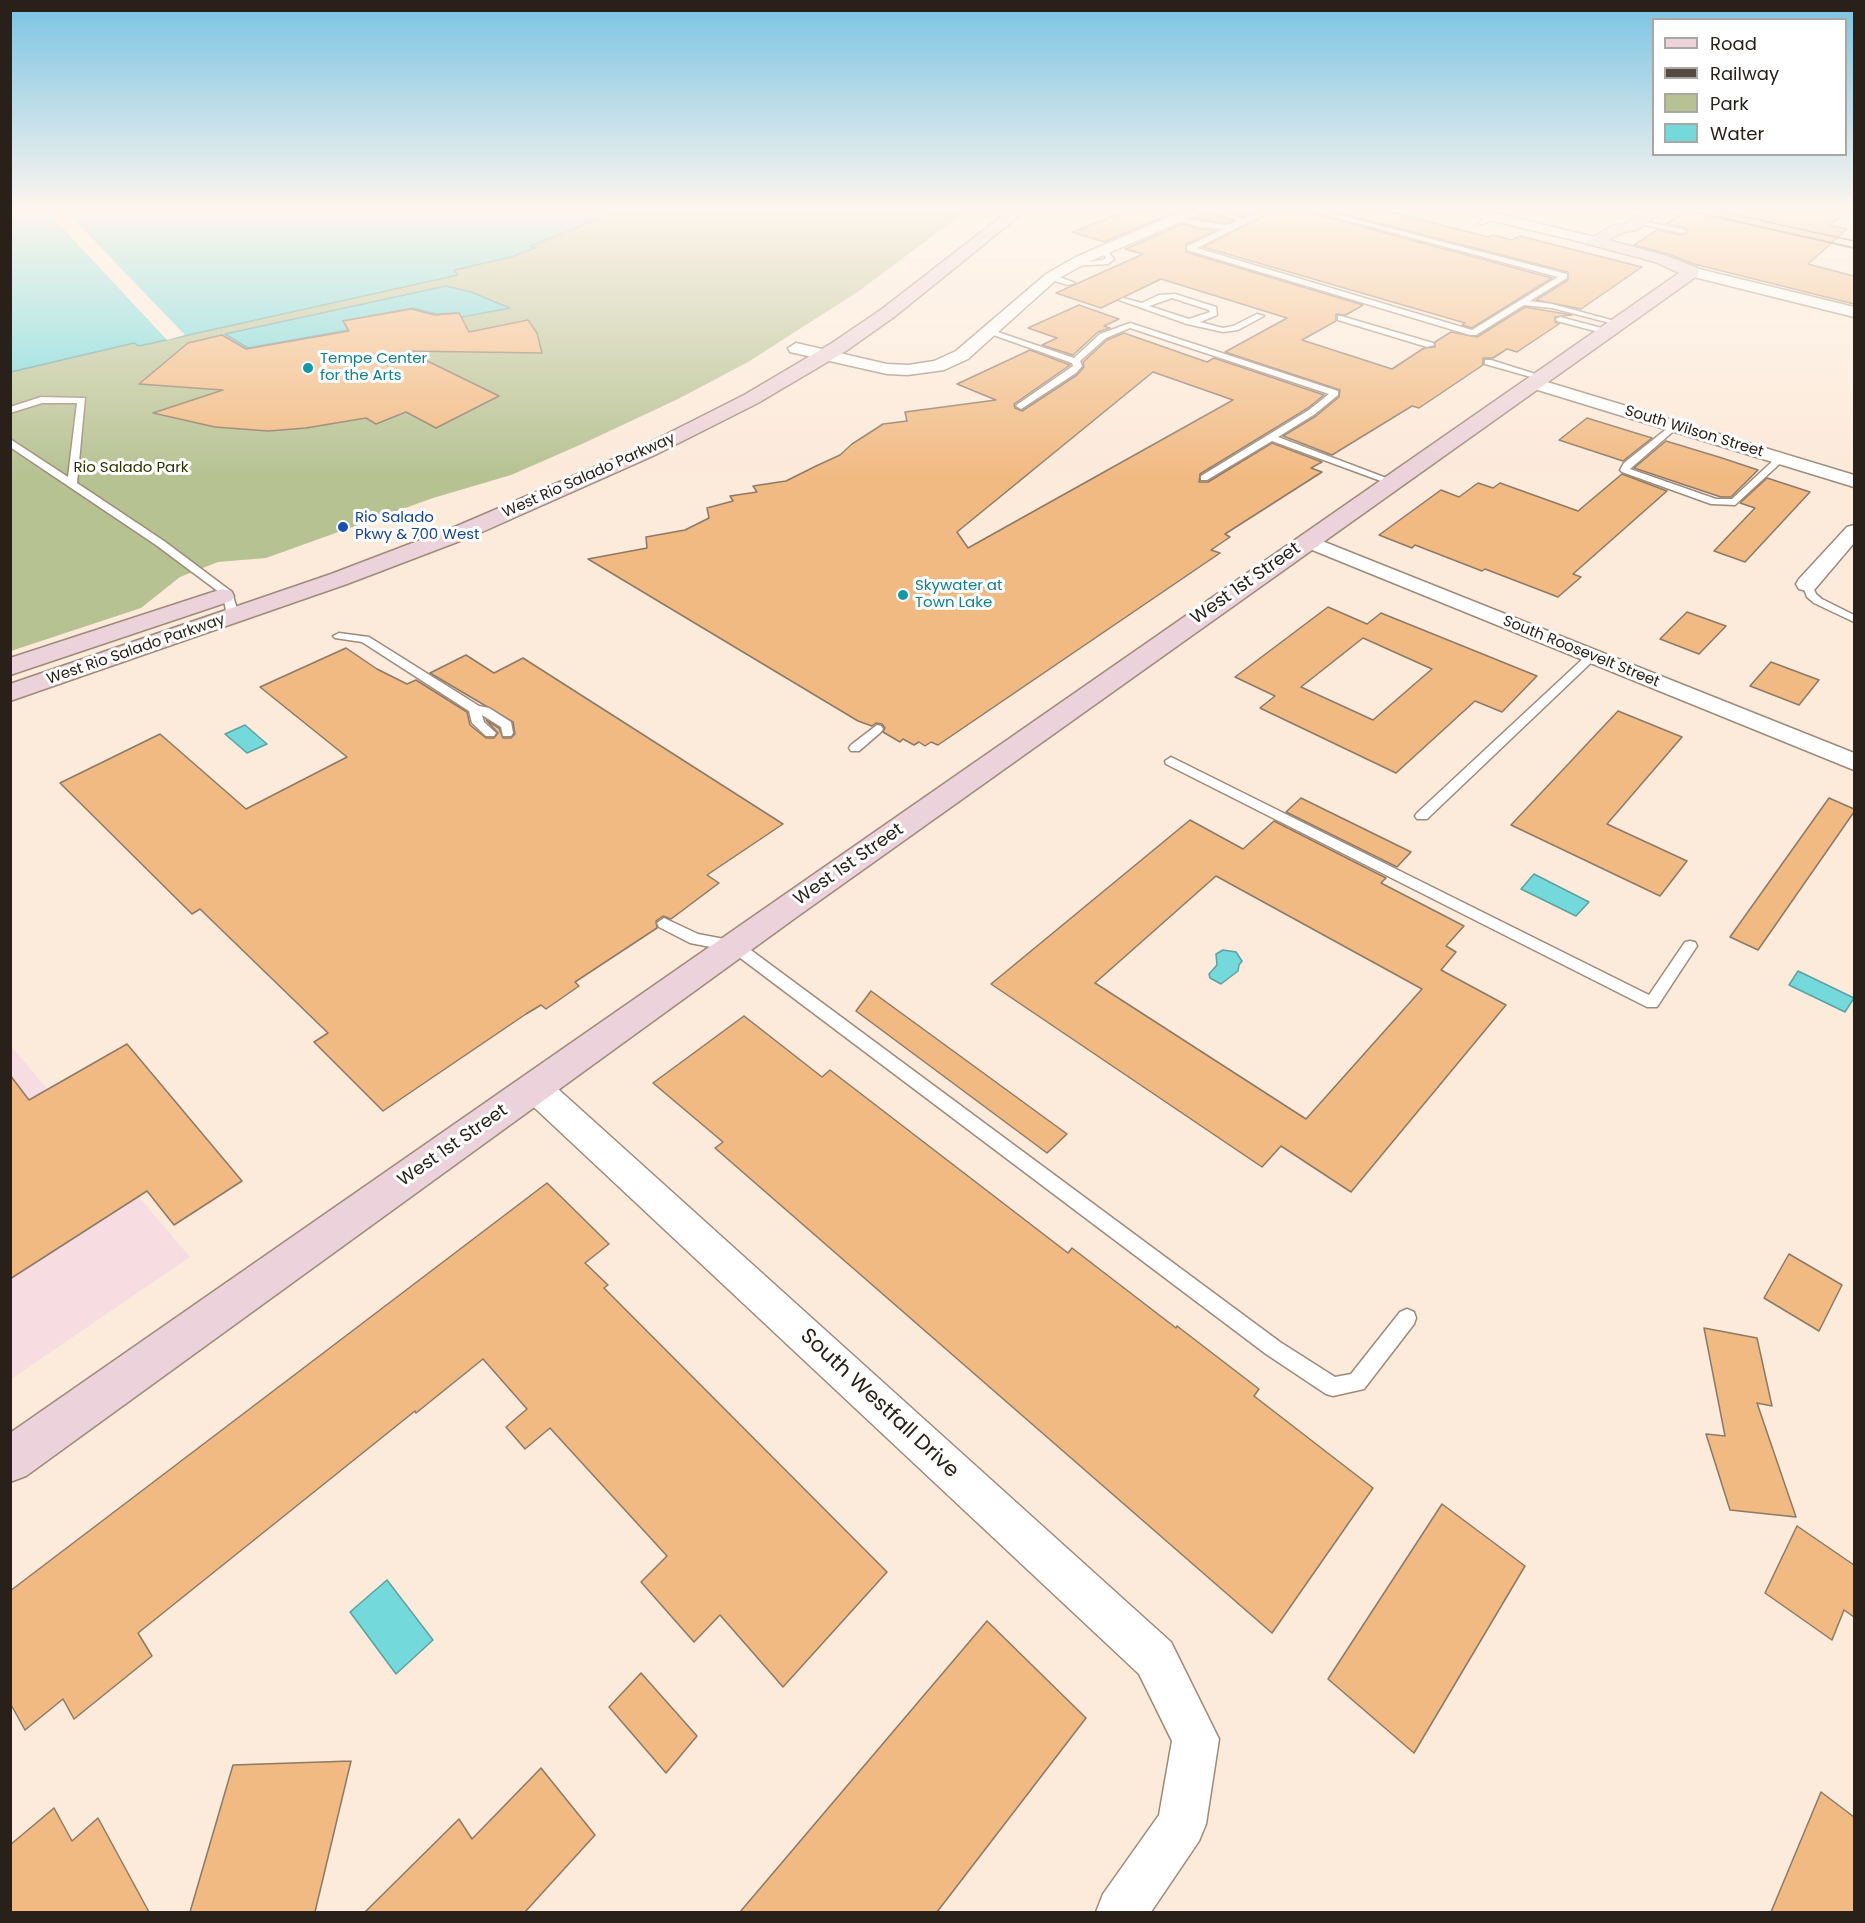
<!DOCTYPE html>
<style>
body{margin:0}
#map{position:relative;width:1865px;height:1923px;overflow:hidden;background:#fceada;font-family:Poppins,sans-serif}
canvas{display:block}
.frame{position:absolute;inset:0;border:12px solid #282019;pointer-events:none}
.legend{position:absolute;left:1652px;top:18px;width:195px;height:138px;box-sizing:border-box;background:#fff;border:2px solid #a9a6a3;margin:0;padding:8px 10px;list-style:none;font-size:18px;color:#282019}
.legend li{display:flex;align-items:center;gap:12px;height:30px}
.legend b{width:30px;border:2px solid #a9a6a3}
</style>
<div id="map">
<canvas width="1865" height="1923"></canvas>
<div class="frame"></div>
<ul class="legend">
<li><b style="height:8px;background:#ecd2da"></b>Road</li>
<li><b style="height:8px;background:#554a42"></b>Railway</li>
<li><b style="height:16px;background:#b6c292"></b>Park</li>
<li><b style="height:16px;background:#73d9db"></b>Water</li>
</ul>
</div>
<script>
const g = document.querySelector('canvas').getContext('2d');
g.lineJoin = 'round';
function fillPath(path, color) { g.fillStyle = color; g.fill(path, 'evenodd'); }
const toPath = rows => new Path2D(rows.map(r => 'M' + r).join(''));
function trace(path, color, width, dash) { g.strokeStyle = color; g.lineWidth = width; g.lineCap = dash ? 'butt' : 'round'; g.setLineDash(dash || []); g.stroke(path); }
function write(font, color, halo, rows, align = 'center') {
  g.font = font + ' Poppins,sans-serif'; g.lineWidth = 6; g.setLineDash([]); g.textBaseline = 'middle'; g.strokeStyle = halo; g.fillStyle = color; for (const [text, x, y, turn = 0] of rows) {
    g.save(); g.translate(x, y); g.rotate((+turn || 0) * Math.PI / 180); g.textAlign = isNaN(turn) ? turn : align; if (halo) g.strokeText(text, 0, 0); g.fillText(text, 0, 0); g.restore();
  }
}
const industrial = toPath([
 [10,1045,190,1257,11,1379,10,1379]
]);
const green = toPath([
 [642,208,970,208,859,291,748,362,678,399,582,444,511,475,433,498,266,558,218,562,180,577,141,608,11,651,10,372,134,343,139,346,457,275,453,270,511,257,534,249,531,247,573,229,619,211,625,212]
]);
const water = toPath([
 [10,208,642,208,625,212,619,211,573,229,531,246,535,248,511,257,454,270,458,275,139,346,134,343,11,372,10,208],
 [446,286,471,292,510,308,462,317,456,313,436,314,413,308,343,321,348,330,248,348,225,334,446,286],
 [245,725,267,744,247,753,225,734,245,725],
 [1534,874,1589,902,1576,916,1521,889,1534,874],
 [1223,950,1236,952,1242,961,1239,965,1238,971,1221,984,1210,978,1209,974,1217,965,1216,954,1223,950],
 [1798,971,1854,998,1845,1012,1789,985,1798,971],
 [387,1580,433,1640,396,1674,350,1612,387,1580]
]);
const pier = toPath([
 [44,208,63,208,185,335,167,340]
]);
const building = toPath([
 [1136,208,1184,208,1104,242,1072,232,1136,208],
 [1219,208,1264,208,1244,217,1219,208],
 [1279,208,1299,208,1300,210,1552,278,1472,328,1462,325,1465,323,1203,247,1279,208],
 [1319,208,1374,208,1489,237,1493,235,1512,240,1520,236,1642,267,1581,309,1536,300,1568,280,1568,272,1319,208],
 [1691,208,1853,208,1829,225,1847,229,1808,264,1854,276,1854,304,1694,264,1668,254,1634,245,1657,230,1682,235,1687,233,1688,230,1683,227,1666,224,1691,208],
 [1207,212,1233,221,1224,223,1195,218,1207,212],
 [1182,224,1199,229,1215,231,1186,244,1186,252,1363,305,1346,315,1336,314,1336,321,1302,340,1392,369,1424,348,1435,347,1435,342,1451,332,1477,337,1525,307,1572,315,1555,317,1555,322,1559,324,1517,352,1507,349,1493,358,1483,358,1483,365,1419,408,1412,406,1332,455,1283,436,1316,416,1339,397,1340,390,1225,352,1287,318,1161,279,1101,308,1056,293,1143,254,1125,249,1182,224],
 [1079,305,1119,319,1104,326,1110,328,1098,332,1073,355,1042,345,1057,338,1028,328,1079,305],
 [411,309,435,315,459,313,469,332,528,320,537,333,542,353,407,351,499,396,436,428,406,412,376,424,366,418,306,428,268,431,215,427,153,413,223,390,139,384,188,343,222,335,246,349,349,331,343,321,411,309],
 [1124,333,1207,362,1214,358,1324,395,1308,408,1200,474,1199,482,1208,482,1272,443,1322,462,1311,468,1322,472,1225,534,1230,537,1211,550,1220,553,938,745,931,742,925,746,919,742,914,745,903,739,900,742,883,732,885,728,882,724,876,723,872,726,858,721,588,559,647,548,646,537,685,530,709,518,707,508,733,501,730,496,757,492,753,486,786,481,816,466,840,455,852,444,883,424,907,421,905,412,996,400,957,384,1030,350,1070,365,1014,404,1015,408,1022,411,1077,375,1084,367,1083,362,1107,340,1124,333],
 [1153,372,1233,400,968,548,957,532,1153,372],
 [1587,418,1652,438,1623,461,1559,440,1587,418],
 [1666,441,1722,458,1758,470,1731,497,1721,497,1634,468,1666,441],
 [1622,474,1667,491,1573,574,1581,577,1558,597,1485,569,1482,571,1415,545,1412,548,1379,535,1441,490,1459,497,1478,483,1493,488,1500,483,1578,511,1622,474],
 [1767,478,1810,492,1745,562,1714,551,1755,508,1740,503,1767,478],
 [1328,607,1367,624,1381,613,1537,676,1502,712,1475,701,1396,773,1260,708,1275,696,1235,677,1328,607],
 [1363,638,1432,669,1373,720,1301,687,1363,638],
 [1687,612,1726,626,1699,654,1660,639,1687,612],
 [346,648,377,669,407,684,416,680,467,712,470,725,486,738,494,738,498,733,486,720,499,728,503,738,511,738,515,734,513,722,430,673,466,655,494,673,523,658,783,824,707,875,719,883,671,919,663,916,656,921,657,928,575,982,579,986,546,1009,541,1005,526,1014,383,1111,314,1042,328,1033,200,909,192,914,60,783,160,734,246,809,347,757,260,687,346,648],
 [1771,662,1819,680,1799,705,1750,686,1771,662],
 [1618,711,1682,737,1607,824,1687,861,1660,896,1511,825,1618,711],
 [1301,798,1411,852,1397,867,1286,812,1301,798],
 [1829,798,1854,809,1854,812,1758,950,1730,937,1829,798],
 [1190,820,1243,849,1274,821,1386,878,1381,883,1464,926,1446,946,1456,952,1441,970,1506,1005,1351,1192,1281,1146,1262,1167,991,984,1190,820],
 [1216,876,1422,989,1306,1119,1095,983,1216,876],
 [871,991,1067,1134,1047,1153,856,1011,871,991],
 [744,1016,822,1077,830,1070,1068,1253,1072,1248,1176,1328,1177,1326,1259,1389,1254,1396,1373,1488,1272,1633,715,1148,723,1142,653,1083,744,1016],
 [127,1044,242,1181,174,1225,147,1191,10,1279,10,1075,29,1100,127,1044],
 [547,1183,609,1244,585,1263,608,1285,604,1288,887,1572,783,1687,720,1615,694,1642,641,1582,667,1556,550,1428,525,1449,506,1427,527,1409,483,1359,416,1413,415,1411,138,1633,152,1656,74,1719,63,1699,25,1730,10,1703,10,1591,547,1183],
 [1789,1254,1842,1285,1819,1331,1764,1298,1789,1254],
 [1704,1328,1757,1338,1772,1406,1757,1403,1796,1517,1730,1510,1706,1434,1725,1436,1704,1328],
 [1442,1504,1525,1566,1414,1753,1328,1679,1442,1504],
 [1797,1526,1854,1565,1854,1617,1844,1610,1832,1640,1765,1593,1797,1526],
 [987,1621,1086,1718,937,1912,740,1912,987,1621],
 [641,1673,697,1736,666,1773,609,1707,641,1673],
 [351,1761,315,1912,190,1912,233,1765,351,1761],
 [541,1768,595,1835,525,1912,365,1912,459,1819,472,1839,541,1768],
 [1821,1792,1854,1817,1854,1912,1771,1912,1821,1792],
 [54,1808,72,1841,98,1818,149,1912,10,1912,10,1845,54,1808]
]);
const lane = toPath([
 [1204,208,1213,208,1244,219,1269,208,1277,208,1197,248,1472,330,1558,277,1301,208,1311,208,1567,274,1567,278,1530,301,1552,304,1622,323,1618,325,1552,308,1524,305,1476,335,1470,335,1187,250,1187,246,1224,229,1200,227,1174,219,1174,217,1224,225,1235,223,1237,220,1204,208],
 [1492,216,1498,217,1483,224,1477,223,1492,216],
 [1637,220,1682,229,1686,231,1682,233,1635,223,1637,220],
 [1105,248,1114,259,1108,264,1074,266,1070,264,1103,260,1106,258,1101,250,1105,248],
 [1048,275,1054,275,1075,283,1068,285,1048,279,1048,275],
 [1175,294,1216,307,1217,315,1200,322,1223,328,1233,326,1257,314,1264,316,1238,330,1223,332,1187,324,1119,300,1123,298,1142,303,1159,295,1175,294],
 [1172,298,1209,310,1210,312,1189,319,1149,306,1172,298],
 [1341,316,1433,343,1434,345,1427,347,1338,320,1338,316,1341,316],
 [1560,317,1609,330,1610,332,1606,334,1557,321,1556,319,1560,317],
 [1130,323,1338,391,1338,395,1315,414,1278,437,1397,482,1389,484,1272,441,1207,480,1201,480,1201,476,1309,410,1329,394,1130,328,1106,338,1080,361,1082,366,1076,373,1021,409,1016,406,1018,404,1073,366,1072,363,985,332,992,330,1074,358,1100,334,1130,323],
 [1485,360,1491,360,1545,377,1538,379,1485,364,1485,360],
 [41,397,85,398,77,483,164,541,232,592,239,616,237,618,233,619,227,616,223,595,156,545,10,447,10,439,68,477,77,403,42,403,10,413,10,407,41,397],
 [1674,423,1679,426,1677,428,1630,469,1716,499,1732,499,1778,456,1786,458,1735,505,1711,504,1622,472,1620,470,1624,463,1674,423],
 [1807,581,1811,582,1816,594,1822,599,1854,615,1854,622,1814,603,1807,597,1802,584,1807,581],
 [339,633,369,637,479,706,489,708,511,722,513,733,511,736,503,736,501,727,482,715,484,722,496,733,494,736,486,736,472,723,469,711,362,642,335,638,333,636,339,633],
 [1592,652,1598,656,1596,658,1427,819,1417,819,1415,816,1417,813,1588,654,1592,652],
 [877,725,881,726,883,729,881,732,859,751,851,751,849,748,851,745,877,725],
 [1171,757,1649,995,1685,942,1690,941,1695,942,1697,946,1657,1007,1647,1007,1166,764,1165,761,1171,757],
 [664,918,698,934,740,942,1280,1342,1335,1377,1351,1374,1400,1312,1407,1309,1414,1312,1416,1318,1414,1324,1364,1389,1333,1396,1326,1394,1266,1354,731,951,690,943,659,927,657,923,664,918]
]);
const street = toPath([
 [1189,208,1207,208,1205,211,1086,263,1056,280,968,359,944,370,908,375,887,374,790,352,788,348,796,343,887,364,908,365,934,361,956,351,1046,274,1076,257,1189,208],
 [1450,208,1473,208,1599,238,1601,241,1594,245,1452,211,1450,208],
 [1691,267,1854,307,1854,317,1686,275,1683,272,1691,267],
 [1534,378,1854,475,1854,487,1528,387,1525,383,1528,379,1534,378],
 [1854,525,1854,543,1815,589,1807,591,1799,589,1796,584,1799,579,1847,527,1854,525],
 [1307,535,1854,753,1854,770,1300,545,1297,541,1300,537,1307,535],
 [535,1075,547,1079,1171,1642,1219,1739,1206,1824,1199,1841,1151,1912,1096,1912,1103,1894,1159,1815,1172,1741,1139,1674,523,1097,519,1088,523,1079,535,1075]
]);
const secondary = toPath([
 [1012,208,1029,208,894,317,846,351,758,403,653,456,473,536,347,584,10,701,10,684,331,574,457,526,639,448,744,395,832,343,882,309,1012,208],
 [1649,208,1667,208,1637,230,1623,232,1608,240,1667,256,1697,268,1699,272,1697,276,798,916,26,1476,10,1482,10,1433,1679,273,1655,262,1588,244,1586,241,1614,225,1627,223,1649,208],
 [222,589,231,591,234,596,231,601,10,675,10,658,222,589]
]);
const tram = toPath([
 [1704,208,1854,241]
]);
const rail = toPath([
 [1677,208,1854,248]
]);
const markers = [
 [308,368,6,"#0f9aa8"],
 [343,527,6,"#1a4fb4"],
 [903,595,6,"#0f9aa8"]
];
const farCulturenames = [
 ["Tempe Center",320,359],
 ["for the Arts",320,376],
 ["Skywater at",915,586],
 ["Town Lake",915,603]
];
const farStreetnames = [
 ["South Wilson Street",1694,432,17],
 ["West Rio Salado Parkway",589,476,-24],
 ["West Rio Salado Parkway",136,650,-19],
 ["South Roosevelt Street",1581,652,22]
];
const farParknames = [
 ["Rio Salado Park",131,468]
];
const farTransitnames = [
 ["Rio Salado",355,518],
 ["Pkwy & 700 West",355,535]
];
const streetNames = [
 ["West 1st Street",1246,584,-35],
 ["West 1st Street",849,865,-35],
 ["West 1st Street",453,1146,-35]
];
const nearStreetnames = [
 ["South Westfall Drive",879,1404,43]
];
fillPath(industrial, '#f7dce1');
fillPath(green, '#b6c292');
fillPath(water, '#73d9db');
trace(water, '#5ca2a1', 1.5);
fillPath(pier, '#fceada');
fillPath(building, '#f1ba82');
trace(building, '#8c7966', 1.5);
trace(lane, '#9e8a77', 3);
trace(street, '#9e8a77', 3);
trace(secondary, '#9e8a77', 3);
fillPath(lane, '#fff');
fillPath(street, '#fff');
fillPath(secondary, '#ecd2da');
trace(tram, '#554a42', 1.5);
trace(rail, '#554a42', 2);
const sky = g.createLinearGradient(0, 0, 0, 477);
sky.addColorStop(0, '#79c3e3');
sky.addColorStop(0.44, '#fef6ee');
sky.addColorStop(1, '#fef6ee00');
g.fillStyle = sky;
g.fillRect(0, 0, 1865, 477);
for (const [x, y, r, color] of markers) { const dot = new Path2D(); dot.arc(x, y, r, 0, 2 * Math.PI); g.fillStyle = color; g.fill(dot); trace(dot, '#fff', 2); }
write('15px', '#0d838f', '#fff', farCulturenames, 'left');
write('15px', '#282019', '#fff', farStreetnames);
write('15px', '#2b3400', '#fff', farParknames);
write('15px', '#164399', '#fff', farTransitnames, 'left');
write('18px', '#282019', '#fff', streetNames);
write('21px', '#282019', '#fff', nearStreetnames);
</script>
